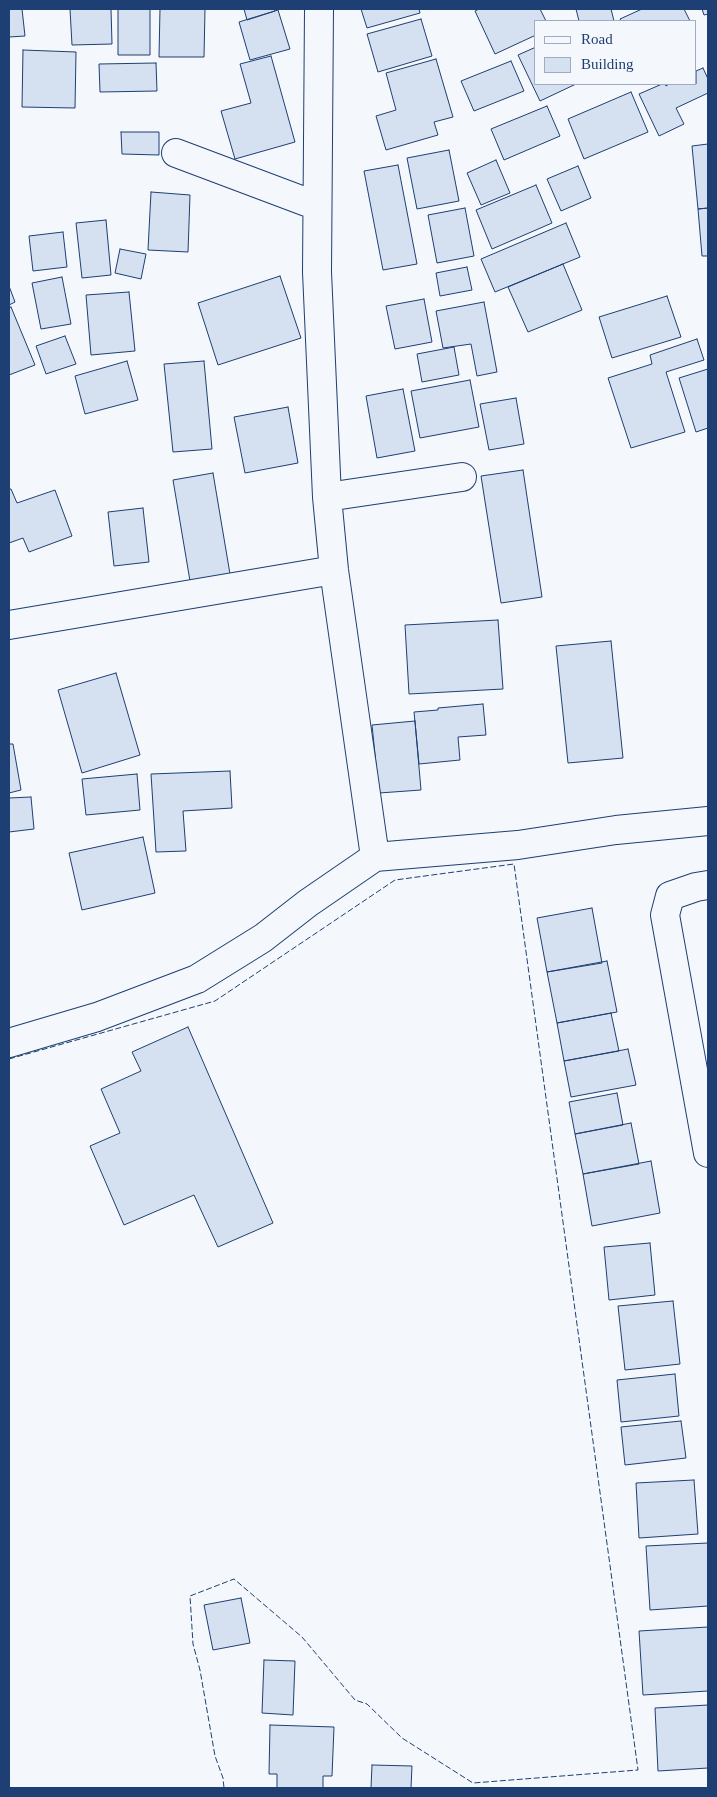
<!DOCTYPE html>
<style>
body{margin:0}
#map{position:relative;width:717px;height:1797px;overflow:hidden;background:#f4f7fb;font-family:Georgia,serif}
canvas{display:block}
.frame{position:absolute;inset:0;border:10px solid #1d3f73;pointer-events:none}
.legend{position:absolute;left:534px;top:20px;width:162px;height:65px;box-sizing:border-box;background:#f4f7fb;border:1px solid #9eadc5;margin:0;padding:6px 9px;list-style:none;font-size:15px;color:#1d3f73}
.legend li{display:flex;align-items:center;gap:10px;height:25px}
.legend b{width:25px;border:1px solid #9eadc5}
</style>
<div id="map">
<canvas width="717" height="1797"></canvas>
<div class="frame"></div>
<ul class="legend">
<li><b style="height:6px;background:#f4f7fb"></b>Road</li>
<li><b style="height:14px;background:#d5e0f0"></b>Building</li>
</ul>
</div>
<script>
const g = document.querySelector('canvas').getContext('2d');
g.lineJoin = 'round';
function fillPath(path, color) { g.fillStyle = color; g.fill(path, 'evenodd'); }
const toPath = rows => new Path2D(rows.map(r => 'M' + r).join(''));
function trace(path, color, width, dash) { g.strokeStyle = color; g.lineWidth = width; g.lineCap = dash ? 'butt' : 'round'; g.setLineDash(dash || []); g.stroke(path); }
const building = toPath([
 [9,9,22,9,25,36,9,37,9,9],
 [70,9,111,9,112,44,72,45,70,9],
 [118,9,150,9,150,55,118,55,118,9],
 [160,9,205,9,204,57,159,57,160,9],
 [244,9,274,9,275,11,247,20,244,9],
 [361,9,419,9,420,13,367,28,361,9],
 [479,9,540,9,546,21,536,21,536,35,495,54,475,11,479,9],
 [576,9,611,9,614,21,579,21,576,9],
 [642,9,684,9,690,21,621,21,620,19,642,9],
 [702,9,708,9,708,14,704,15,702,9],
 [278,10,290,49,250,60,239,22,278,10],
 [421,19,432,56,378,72,367,34,421,19],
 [536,47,536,84,576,84,540,101,518,55,536,47],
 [23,50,76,52,75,108,22,107,23,50],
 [271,56,295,142,235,159,221,111,251,103,240,64,271,56],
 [436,59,453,117,434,122,438,135,386,150,376,116,396,110,386,73,436,59],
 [511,61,524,91,474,111,461,81,511,61],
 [156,63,157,91,100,92,99,64,156,63],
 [703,68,708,79,708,93,676,108,684,124,659,136,639,94,662,84,665,84,666,86,669,84,696,84,696,71,703,68],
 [631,92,648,132,584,159,568,119,631,92],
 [547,106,560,136,504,160,491,129,547,106],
 [121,132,159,132,159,155,122,154,121,132],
 [708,144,708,208,698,209,692,146,708,144],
 [449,150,459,201,417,209,407,158,449,150],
 [496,160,510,193,481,205,467,173,496,160],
 [398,165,417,264,383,270,364,171,398,165],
 [578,166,591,198,561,211,547,179,578,166],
 [536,185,552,223,492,249,476,210,536,185],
 [151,192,190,195,188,252,148,250,151,192],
 [465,208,474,256,437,263,428,215,465,208],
 [708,208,708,256,702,256,698,209,708,208],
 [106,220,111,275,82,278,76,223,106,220],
 [566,223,580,257,495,292,481,259,566,223],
 [63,232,67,267,33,271,29,236,63,232],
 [120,249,146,254,141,279,115,273,120,249],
 [563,264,582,310,528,332,508,287,563,264],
 [467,267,472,290,440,296,436,273,467,267],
 [280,276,301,338,218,365,198,303,280,276],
 [62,277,71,324,41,329,32,283,62,277],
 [9,286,15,302,9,305,9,286],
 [129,292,135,351,91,355,86,295,129,292],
 [667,296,681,337,612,358,599,317,667,296],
 [424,299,432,342,395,349,386,306,424,299],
 [484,302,497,372,477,376,471,344,443,348,436,311,484,302],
 [11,307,35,365,9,375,9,308,11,307],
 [65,336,76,364,46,374,36,346,65,336],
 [697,339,704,360,666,372,685,432,631,448,608,378,652,364,650,355,697,339],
 [454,347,459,375,422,382,417,354,454,347],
 [127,361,138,400,85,414,75,376,127,361],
 [204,361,212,449,173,452,164,364,204,361],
 [708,369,708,428,696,432,679,378,708,369],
 [470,380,479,427,420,438,411,391,470,380],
 [403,389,415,451,377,458,366,396,403,389],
 [516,398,524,444,489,450,480,404,516,398],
 [288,407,298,463,245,473,234,417,288,407],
 [523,470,542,597,501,603,481,476,523,470],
 [213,473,230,574,190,581,173,480,213,473],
 [9,489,11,489,17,503,55,490,72,536,29,552,23,538,9,543,9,489],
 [143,508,149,562,114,566,108,512,143,508],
 [498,620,503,689,409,694,405,625,498,620],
 [611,641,623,758,568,763,556,646,611,641],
 [116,673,140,755,82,773,58,690,116,673],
 [483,704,486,735,458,737,460,760,419,764,414,712,438,710,438,708,483,704],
 [415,721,421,790,379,793,372,725,415,721],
 [9,744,13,744,21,790,9,793,9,744],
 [230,771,232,808,183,811,186,851,156,852,151,774,230,771],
 [137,774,140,810,86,815,82,779,137,774],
 [31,797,34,829,9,832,9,798,31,797],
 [143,837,155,893,82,910,69,853,143,837],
 [592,908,602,963,547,972,537,918,592,908],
 [607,961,617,1012,557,1023,547,972,607,961],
 [611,1013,619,1051,564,1061,557,1023,611,1013],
 [188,1027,273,1223,218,1247,194,1195,124,1225,90,1146,120,1133,101,1089,141,1071,132,1052,188,1027],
 [628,1049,636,1085,571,1097,564,1061,628,1049],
 [617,1093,623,1125,575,1134,569,1102,617,1093],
 [631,1123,639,1164,583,1174,575,1134,631,1123],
 [651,1161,660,1213,592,1226,583,1174,651,1161],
 [650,1243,655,1295,609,1300,604,1247,650,1243],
 [673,1301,680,1364,625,1370,618,1306,673,1301],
 [675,1374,679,1416,621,1422,617,1380,675,1374],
 [681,1421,686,1458,625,1465,621,1427,681,1421],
 [694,1480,698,1534,639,1538,636,1483,694,1480],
 [708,1543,708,1606,650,1610,646,1546,708,1543],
 [241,1598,250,1643,213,1650,204,1605,241,1598],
 [708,1627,708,1691,643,1695,639,1631,708,1627],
 [264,1660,295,1661,293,1715,262,1713,264,1660],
 [708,1705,708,1768,658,1771,655,1708,708,1705],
 [270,1725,334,1727,332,1776,323,1776,323,1788,277,1788,277,1774,269,1774,270,1725],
 [372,1765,412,1766,411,1788,371,1788,372,1765]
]);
const minor = toPath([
 [319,9,317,272,327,497,334,570,375,857],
 [176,153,317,206],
 [327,497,462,477],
 [9,625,334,570],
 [708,885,696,887,670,896,665,915,708,1153],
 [9,1043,97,1017,197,979,263,938,308,903,375,857,518,845,616,830,708,821]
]);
const fence = toPath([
 [9,1059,215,1001,395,880,514,864,638,1770,473,1783,402,1738,367,1704,355,1700,302,1637,234,1579,190,1596,193,1644,200,1670,215,1756,223,1778,224,1788]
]);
fillPath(building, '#d5e0f0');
trace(building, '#1d3f73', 1);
trace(minor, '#1d3f73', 30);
trace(minor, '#f4f7fb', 28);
trace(fence, '#1d3f73', 1, [6, 2.5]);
</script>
